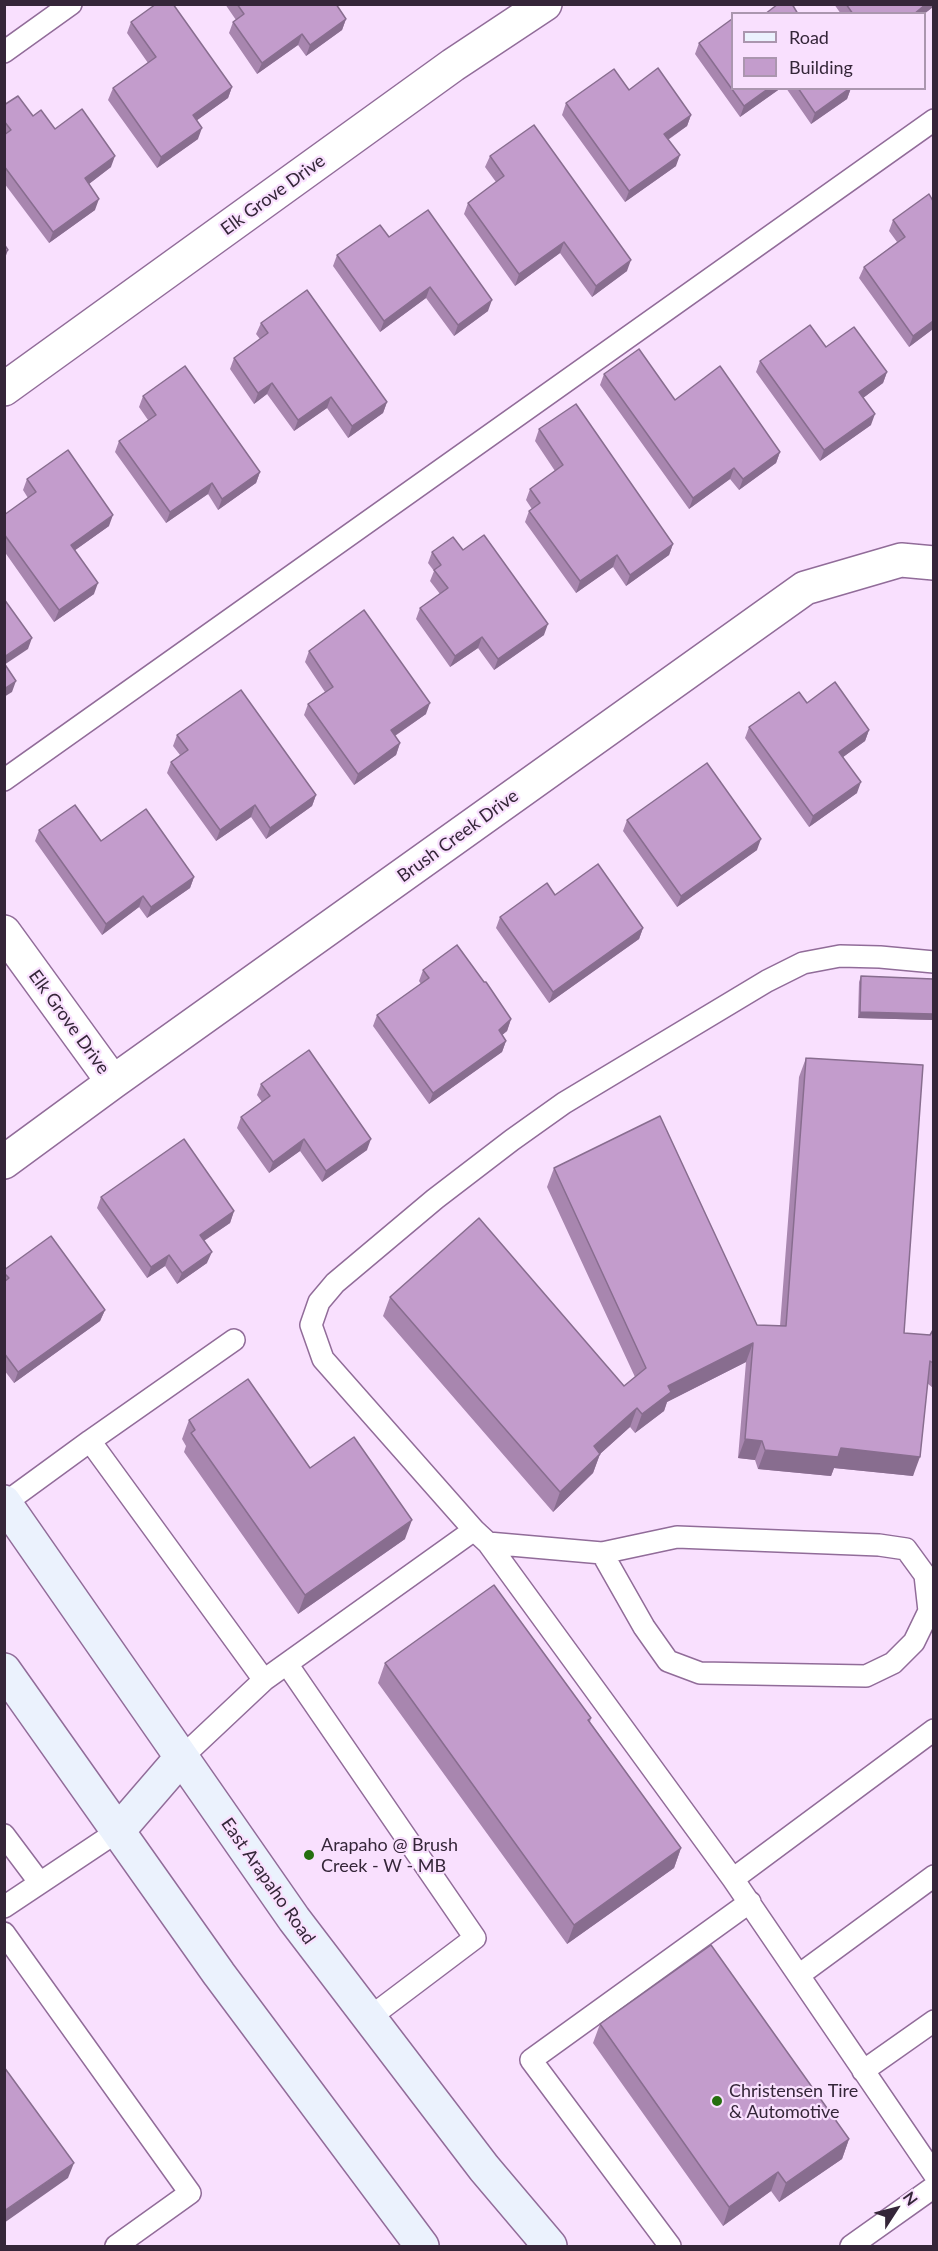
<!DOCTYPE html>
<style>
body{margin:0}
#map{position:relative;width:938px;height:2251px;overflow:hidden;background:#f9e0fe;font-family:Lato,sans-serif}
canvas{display:block}
.frame{position:absolute;inset:0;border:6px solid #352639;pointer-events:none}
.legend{position:absolute;left:731px;top:12px;width:195px;height:78px;box-sizing:border-box;background:#f9e0fe;border:2px solid #ab96af;margin:0;padding:8px 10px;list-style:none;font-size:18px;color:#352639}
.legend li{display:flex;align-items:center;gap:12px;height:30px}
.legend b{width:30px;border:2px solid #ab96af}
.north{position:absolute;left:866px;top:2179px;width:60px;height:60px;-webkit-text-stroke:4px #f9e0fe;paint-order:stroke;rotate:54deg;font-size:16px;font-weight:700;line-height:24px;text-align:center;color:#352639}
.north::after{content:'';display:block;margin:auto;width:21px;height:27px;background:#352639;clip-path:polygon(50% 0,100% 100%,50% 72%,0 100%)}
</style>
<div id="map">
<canvas width="938" height="2251"></canvas>
<div class="frame"></div>
<ul class="legend">
<li><b style="height:8px;background:#ebf2fd"></b>Road</li>
<li><b style="height:16px;background:#c39ccc"></b>Building</li>
</ul>
<div class="north">N</div>
</div>
<script>
const g = document.querySelector('canvas').getContext('2d');
g.lineJoin = 'round';
const toPath = rows => new Path2D(rows.map(r => 'M' + r).join(''));
function trace(path, color, width, dash) { g.strokeStyle = color; g.lineWidth = width; g.lineCap = dash ? 'butt' : 'round'; g.setLineDash(dash || []); g.stroke(path); }
function fillPath(path, color) { g.fillStyle = color; g.fill(path, 'evenodd'); }
function write(font, color, halo, rows, align = 'center') {
  g.font = font + ' Lato,sans-serif'; g.lineWidth = 4.5; g.setLineDash([]); g.textBaseline = 'middle'; g.strokeStyle = halo; g.fillStyle = color; for (const [text, x, y, turn = 0] of rows) {
    g.save(); g.translate(x, y); g.rotate((+turn || 0) * Math.PI / 180); g.textAlign = isNaN(turn) ? turn : align; if (halo) g.strokeText(text, 0, 0); g.fillText(text, 0, 0); g.restore();
  }
}
const service = toPath([
 [4,52,71,4],
 [4,780,934,120],
 [90,1441,234,1340],
 [5,1503,90,1441,264,1680],
 [474,1530,323,1359,311,1325,319,1302,335,1283,435,1199,512,1140,564,1103,767,981,803,963,840,956,880,957,934,962],
 [488,1543,602,1553,677,1537,879,1545,906,1549,925,1575,929,1611,914,1642,893,1663,866,1676,700,1673,668,1661,644,1627,602,1553],
 [287,1664,475,1938,369,2018],
 [934,1730,733,1879,934,2174],
 [181,1758,264,1680,474,1530,488,1543,733,1879],
 [4,1835,40,1883],
 [4,1907,118,1831],
 [4,1933,190,2193,116,2246],
 [799,1975,934,1876],
 [863,2071,934,2021],
 [670,2246,531,2060,750,1902],
 [851,2246,934,2187]
]);
const minor = toPath([
 [4,389,453,65,545,4],
 [4,932,113,1082],
 [4,1162,113,1082,805,588,901,560,934,563]
]);
const secondary = toPath([
 [4,1502,294,1919,484,2168,550,2246],
 [4,1670,219,1974,422,2246],
 [118,1831,181,1758]
]);
const wall = toPath([
 [225,4,336,4,346,19,342,30,306,56,298,45,257,74,229,33,233,22,236,20],
 [834,4,933,4,933,7,924,14,841,14],
 [131,22,232,87,228,98,197,120,198,139,157,168,108,100,113,88,148,63,127,33],
 [699,43,732,88,781,88,740,117,695,54],
 [786,88,851,88,847,99,811,124],
 [629,90,691,115,687,126,668,140,676,166,625,202,562,115,566,103],
 [4,105,33,116,55,129,111,167,89,184,95,210,49,243,4,183],
 [490,156,627,271,592,297,560,253,515,286,464,214,468,203,496,182,485,167],
 [933,201,933,329,909,347,859,278,864,267,897,242,889,231,893,220],
 [389,237,488,311,454,336,426,298,380,332,333,266,337,255],
 [261,323,387,402,383,413,348,438,327,408,294,431,267,394,254,404,230,369,234,358,260,339,256,334],
 [826,347,887,372,883,383,863,398,871,425,820,461,756,372,760,361],
 [604,374,675,400,780,452,776,463,739,490,730,479,689,509,600,385],
 [143,396,260,472,256,483,218,510,208,494,166,523,115,452,119,441,148,420,139,407],
 [539,429,673,544,669,555,626,586,613,567,576,593,525,522,529,511,532,509,526,500,530,489,555,471,535,441],
 [27,479,109,526,75,550,94,594,54,622,4,551,4,515,28,498,23,490],
 [463,550,544,635,494,670,478,648,450,667,416,619,420,608,440,594,430,581,434,571,428,563,432,552],
 [309,651,426,714,395,736,400,743,396,755,354,785,304,715,308,704,325,692,305,662],
 [807,703,869,730,865,741,843,757,857,793,809,827,745,738,749,727],
 [177,735,316,795,312,806,266,839,251,817,216,841,167,773,171,762,180,755,173,746],
 [627,820,757,850,677,907,623,831],
 [39,830,101,841,194,877,190,888,147,918,139,907,102,935,35,841],
 [555,895,643,928,639,939,549,1003,496,928,500,917],
 [423,970,511,1019,507,1031,502,1035,506,1041,502,1052,429,1104,373,1026,377,1015,421,984,419,981],
 [861,976,933,979,933,1020,858,1018,859,982],
 [806,1058,904,1333,930,1335,933,1330,933,1388,927,1383,913,1476,834,1468,831,1476,758,1469,755,1460,738,1458,746,1362,667,1402,664,1411,635,1433,630,1427,600,1454,593,1473,553,1512,383,1316,390,1297,624,1386,635,1377,547,1187,554,1168,757,1325,780,1326,799,1077],
 [261,1084,367,1150,322,1182,300,1151,269,1173,237,1128,241,1117,262,1102,257,1095],
 [101,1197,234,1211,230,1223,204,1241,207,1263,177,1284,165,1266,147,1278,97,1208],
 [4,1270,105,1310,100,1321,14,1383,4,1370],
 [189,1420,310,1468,405,1539,298,1614,184,1452,186,1446,182,1439],
 [385,1663,591,1718,590,1722,681,1848,674,1868,567,1944,378,1683],
 [600,2024,849,2139,842,2159,779,2202,771,2191,723,2226,593,2043]
]);
const shadedWall = toPath([
 [926,4,933,4,933,7,924,14,914,14],
 [346,19,342,30,306,56,310,45],
 [302,34,298,45,257,74,262,63],
 [232,87,228,98,189,126,193,115],
 [769,88,781,88,740,117,744,106],
 [850,88,851,88,847,99,811,124,815,113],
 [691,115,687,126,660,145,664,134],
 [202,128,198,139,157,168,161,157],
 [680,155,676,166,625,202,629,191],
 [115,156,111,167,81,190,85,178],
 [99,199,95,210,49,243,53,232],
 [564,242,560,253,515,286,519,274],
 [8,250,4,261,4,253],
 [631,260,627,271,592,297,596,286],
 [430,287,426,298,380,332,384,321],
 [492,300,488,311,454,336,458,325],
 [933,321,933,329,909,347,913,336],
 [887,372,883,383,855,404,859,392],
 [272,383,267,394,254,404,258,393],
 [331,397,327,408,294,431,298,420],
 [387,402,383,413,348,438,352,426],
 [875,414,871,425,820,461,824,450],
 [780,452,776,463,739,490,743,479],
 [734,468,730,479,689,509,693,498],
 [260,472,256,483,218,510,222,499],
 [212,483,208,494,166,523,170,512],
 [113,515,109,526,67,556,71,545],
 [673,544,669,555,626,586,630,575],
 [617,555,613,567,576,593,580,581],
 [98,583,94,594,54,622,59,610],
 [548,624,544,635,494,670,498,659],
 [482,637,478,648,450,667,455,656],
 [32,638,28,649,4,665,4,657],
 [16,681,12,692,4,697,4,689],
 [430,703,426,714,387,741,391,730],
 [869,730,865,741,835,763,839,752],
 [400,743,396,755,354,785,358,774],
 [861,782,857,793,809,827,813,816],
 [316,795,312,806,266,839,270,828],
 [255,805,251,817,216,841,220,830],
 [761,839,757,850,677,907,681,896],
 [194,877,190,888,147,918,151,907],
 [143,896,139,907,102,935,106,924],
 [643,928,639,939,549,1003,553,992],
 [860,1012,933,1014,933,1020,858,1018],
 [511,1019,507,1031,495,1041,499,1030],
 [506,1041,502,1052,429,1104,433,1093],
 [304,1139,300,1151,269,1173,273,1162],
 [371,1139,367,1150,322,1182,326,1171],
 [234,1211,230,1223,196,1246,200,1235],
 [212,1252,207,1263,177,1284,182,1273],
 [169,1255,165,1266,147,1278,151,1267],
 [105,1310,100,1321,14,1383,18,1372],
 [753,1343,746,1362,667,1402,664,1411,635,1433,642,1414,668,1386],
 [637,1408,630,1427,600,1454,593,1473,553,1512,560,1492,594,1446],
 [745,1439,762,1441,755,1460,738,1458],
 [841,1448,920,1457,913,1476,834,1468,831,1476,758,1469,765,1450],
 [412,1520,405,1539,298,1614,305,1595],
 [681,1848,674,1868,567,1944,574,1925],
 [849,2139,842,2159,779,2202,786,2183],
 [74,2163,68,2178,4,2223,4,2211],
 [778,2172,771,2191,723,2226,729,2207]
]);
const building = toPath([
 [156,4,173,4,232,87,193,115,202,128,161,157,113,88,156,57,131,22,156,4],
 [237,4,336,4,346,19,310,45,302,34,262,63,233,22,244,14,237,4],
 [778,4,792,4,798,14,765,14,778,4],
 [846,4,926,4,914,14,853,14,846,4],
 [732,19,732,88,769,88,744,106,699,43,732,19],
 [658,68,691,115,664,134,680,155,629,191,566,103,614,69,629,90,658,68],
 [798,88,850,88,815,113,798,88],
 [18,96,33,116,41,110,55,129,82,109,115,156,85,178,99,199,53,232,4,166,4,135,11,130,4,121,4,105,18,96],
 [534,125,631,260,596,286,564,242,519,274,468,203,504,176,490,156,534,125],
 [929,194,933,201,933,321,913,336,864,267,905,237,893,220,929,194],
 [428,210,492,300,458,325,430,287,384,321,337,255,380,225,389,237,428,210],
 [4,244,8,250,4,253,4,244],
 [307,290,387,402,352,426,331,397,298,420,272,383,258,393,234,358,268,333,261,323,307,290],
 [810,325,826,347,854,327,887,372,859,392,875,414,824,450,760,361,810,325],
 [639,349,675,400,720,366,780,452,743,479,734,468,693,498,604,374,639,349],
 [185,366,260,472,222,499,212,483,170,512,119,441,156,415,143,396,185,366],
 [576,404,673,544,630,575,617,555,580,581,529,511,540,503,530,489,563,465,539,429,576,404],
 [68,450,113,515,71,545,98,583,59,610,4,534,4,515,36,492,27,479,68,450],
 [484,535,548,624,498,659,482,637,455,656,420,608,448,588,434,570,441,565,432,552,453,537,463,550,484,535],
 [4,599,32,638,4,657,4,599],
 [364,610,430,703,391,730,400,743,358,774,308,704,333,687,309,651,364,610],
 [4,663,16,681,4,689,4,663],
 [835,682,869,730,839,752,861,782,813,816,749,727,799,692,807,703,835,682],
 [241,690,316,795,270,828,255,805,220,830,171,762,188,750,177,735,241,690],
 [707,763,761,839,681,896,627,820,707,763],
 [75,805,101,841,146,809,194,877,151,907,143,896,106,924,39,830,75,805],
 [598,864,643,928,553,992,500,917,547,883,555,895,598,864],
 [457,945,484,982,486,982,511,1019,499,1030,506,1041,433,1093,377,1015,429,978,423,970,457,945],
 [861,976,933,979,933,1014,860,1012,861,976],
 [309,1050,371,1139,326,1171,304,1139,273,1162,241,1117,270,1096,261,1084,309,1050],
 [806,1058,923,1065,904,1333,930,1335,933,1330,933,1363,930,1361,920,1457,841,1448,838,1457,765,1450,762,1441,745,1439,753,1343,668,1386,671,1392,642,1414,637,1408,594,1446,600,1454,560,1492,390,1297,479,1218,624,1386,646,1368,554,1168,660,1116,757,1325,786,1326,806,1058],
 [184,1139,234,1211,200,1235,212,1252,182,1273,169,1255,151,1267,101,1197,184,1139],
 [51,1236,105,1310,18,1372,4,1353,4,1282,9,1278,4,1273,4,1270,51,1236],
 [248,1379,310,1468,354,1437,412,1520,305,1595,191,1433,195,1430,189,1420,248,1379],
 [494,1585,591,1718,588,1720,681,1848,574,1925,385,1663,494,1585],
 [711,1945,849,2139,786,2183,778,2172,729,2207,600,2024,711,1945],
 [4,2067,74,2163,4,2211,4,2067]
]);
const markers = [
 [309,1855,6,"#256e0f"],
 [717,2101,6,"#256e0f"]
];
const streetNames = [
 ["Elk Grove Drive",273,195,-36],
 ["Brush Creek Drive",458,836,-36],
 ["Elk Grove Drive",69,1022,54],
 ["East Arapaho Road",268,1881,55]
];
const poiNames = [
 ["Arapaho @ Brush",321,1845],
 ["Creek - W - MB",321,1866],
 ["Christensen Tire",729,2091],
 ["& Automotive",729,2112]
];
trace(service, '#916c99', 24);
trace(minor, '#916c99', 36);
trace(secondary, '#916c99', 36);
trace(service, '#fff', 21);
trace(minor, '#fff', 33);
trace(secondary, '#ebf2fd', 33);
fillPath(wall, '#a886af');
fillPath(shadedWall, '#886d8f');
fillPath(building, '#c39ccc');
trace(building, '#886d8f', 1.5);
for (const [x, y, r, color] of markers) { const dot = new Path2D(); dot.arc(x, y, r, 0, 2 * Math.PI); g.fillStyle = color; g.fill(dot); trace(dot, '#f9e0fe', 2); }
write('18px', '#352639', '#f9e0fe', streetNames);
write('18px', '#352639', '#f9e0fe', poiNames, 'left');
</script>
